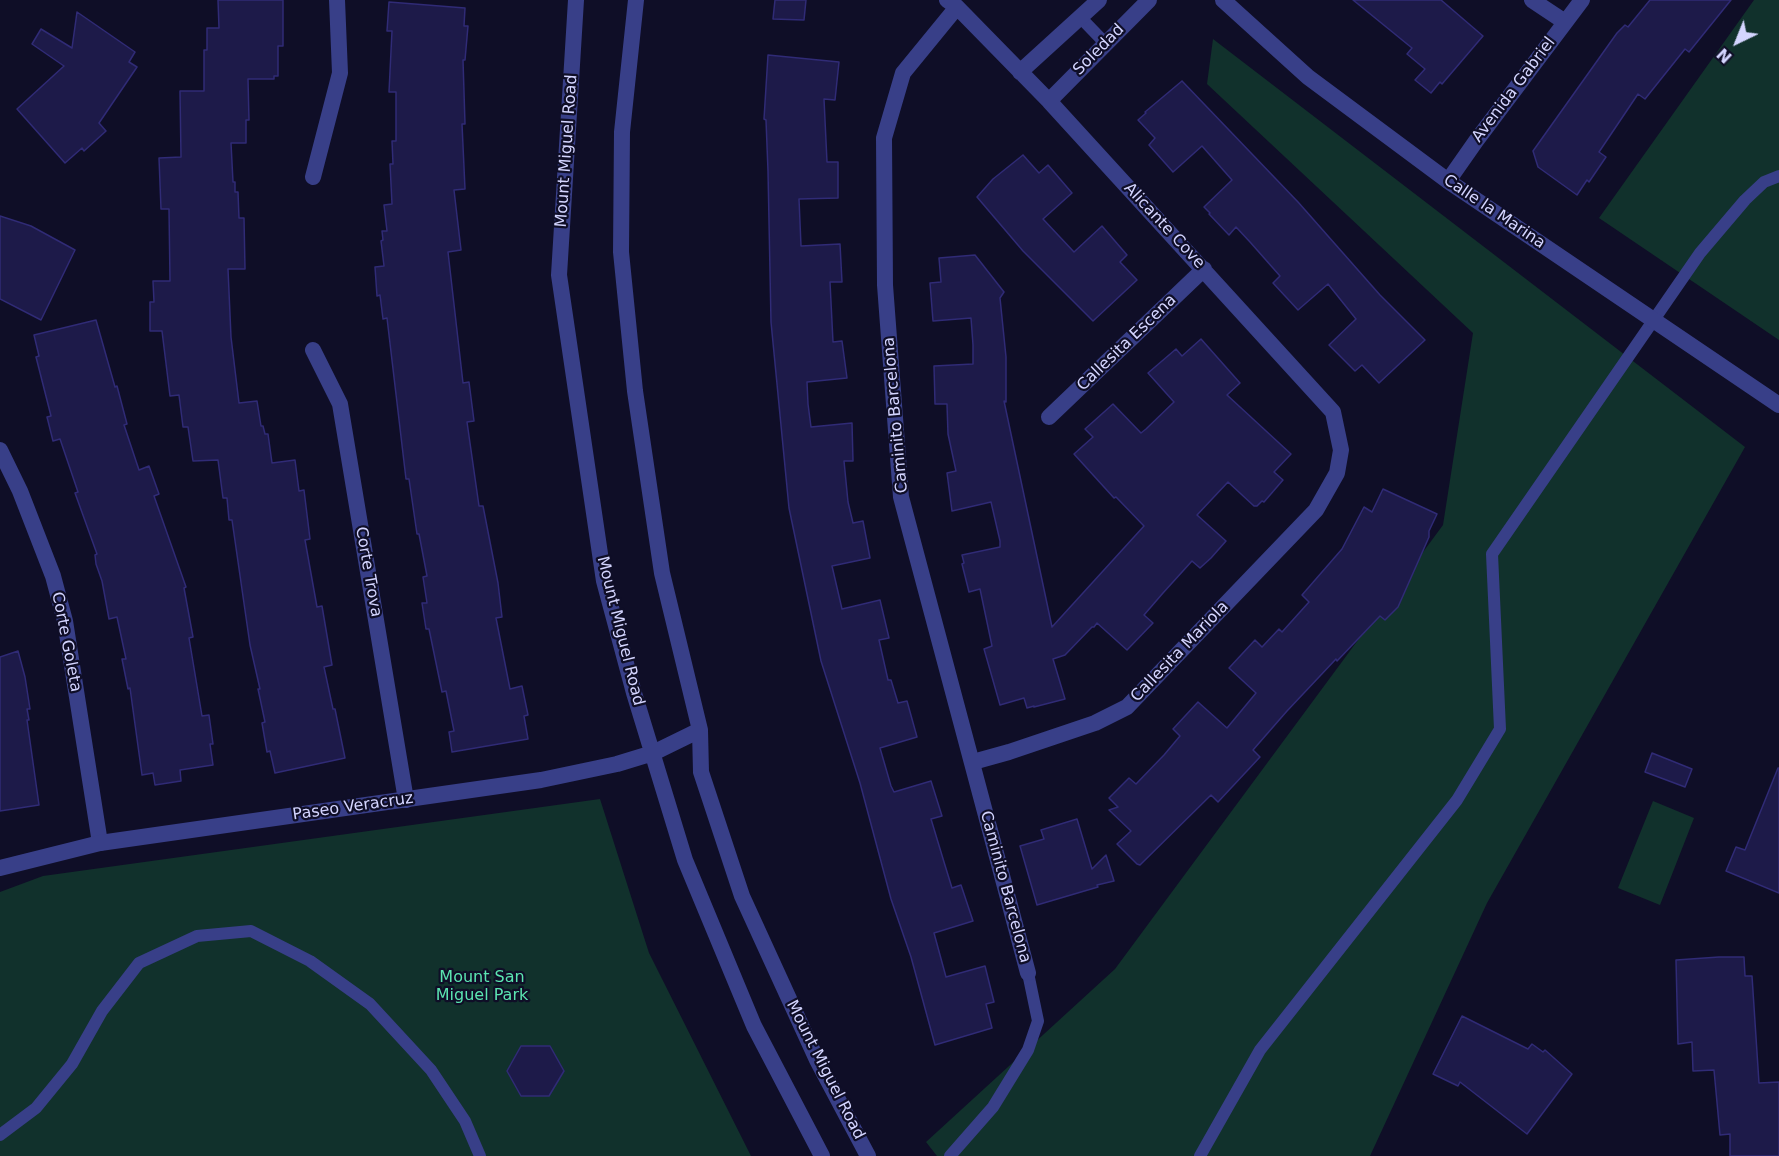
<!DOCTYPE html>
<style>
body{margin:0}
#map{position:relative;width:1779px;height:1156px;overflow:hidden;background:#0f0e27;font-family:"DejaVu Sans",sans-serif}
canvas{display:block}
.north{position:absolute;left:1707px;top:12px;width:60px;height:60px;-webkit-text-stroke:4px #0f0e27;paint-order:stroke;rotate:223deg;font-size:16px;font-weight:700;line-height:24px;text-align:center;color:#d4d5ff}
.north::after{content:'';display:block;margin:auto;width:21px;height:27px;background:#d4d5ff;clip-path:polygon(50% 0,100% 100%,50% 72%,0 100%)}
</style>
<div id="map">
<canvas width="1779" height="1156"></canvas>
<div class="north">N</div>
</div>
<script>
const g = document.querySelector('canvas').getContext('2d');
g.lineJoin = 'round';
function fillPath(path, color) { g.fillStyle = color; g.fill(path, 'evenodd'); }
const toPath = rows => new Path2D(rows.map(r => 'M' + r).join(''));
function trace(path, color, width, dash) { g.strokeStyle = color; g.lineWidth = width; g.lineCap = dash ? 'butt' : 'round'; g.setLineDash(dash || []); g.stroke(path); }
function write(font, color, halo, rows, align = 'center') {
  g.font = font + ' "DejaVu Sans",sans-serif'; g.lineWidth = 4.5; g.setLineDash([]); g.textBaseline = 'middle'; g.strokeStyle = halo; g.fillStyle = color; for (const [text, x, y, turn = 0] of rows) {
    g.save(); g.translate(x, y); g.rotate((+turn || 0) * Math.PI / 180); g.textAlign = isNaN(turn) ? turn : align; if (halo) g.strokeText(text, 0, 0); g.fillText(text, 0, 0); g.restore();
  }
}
const green = toPath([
 [1754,0,1779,0,1779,340,1599,218],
 [1213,39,1745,447,1487,903,1370,1156,937,1156,926,1142,1115,969,1443,525,1473,333,1207,84],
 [600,799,649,953,751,1156,0,1156,0,892,43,876],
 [1653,801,1694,818,1660,905,1618,888]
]);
const building = toPath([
 [218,0,283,0,283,46,278,46,278,76,274,76,274,79,248,79,249,120,246,120,246,143,231,143,233,182,235,182,235,192,238,192,239,218,244,218,245,269,228,269,231,337,239,403,257,401,261,426,263,426,265,434,268,434,272,463,295,460,299,491,304,490,310,539,305,540,317,607,322,606,332,665,324,667,333,709,335,709,345,758,275,773,270,751,267,752,262,723,265,722,258,689,260,689,250,645,232,520,229,520,227,498,223,498,218,460,193,461,188,427,183,427,179,395,170,396,162,331,150,331,150,302,154,302,153,281,170,281,169,209,161,209,159,158,181,157,180,91,204,91,204,50,207,50,207,28,219,28,218,0],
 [775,0,806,0,804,20,773,19,775,0],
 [1353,0,1441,0,1483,36,1442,84,1440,82,1431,93,1415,80,1425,69,1407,54,1412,48,1353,0],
 [1650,0,1731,0,1689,52,1685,49,1645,99,1638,94,1599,152,1606,157,1589,182,1587,180,1577,195,1538,167,1533,151,1617,33,1625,25,1628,27,1650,0],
 [389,2,465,8,464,26,468,26,465,60,463,60,465,124,462,124,465,189,454,190,461,250,448,252,463,383,469,382,474,421,467,422,479,506,483,506,498,583,502,617,496,618,510,689,522,686,528,715,524,716,528,739,452,752,449,732,454,731,446,691,442,692,429,629,426,629,422,603,427,603,423,577,427,576,419,534,417,534,409,479,406,479,387,318,383,319,380,295,377,296,375,267,384,266,381,241,383,240,382,231,387,231,384,205,392,204,390,164,393,164,392,141,396,141,396,92,389,92,392,31,387,31,389,2],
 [77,12,135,52,129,62,137,67,99,123,106,131,84,151,82,148,65,163,17,109,64,66,32,44,41,29,72,48,77,12],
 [768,55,839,62,835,100,824,99,827,162,838,162,838,198,799,199,801,246,840,244,842,282,830,282,833,342,842,341,847,378,807,382,808,404,811,427,852,423,853,461,844,461,848,502,853,523,863,521,870,558,832,566,842,609,880,600,889,638,879,640,888,680,891,680,898,703,907,701,917,737,880,748,891,786,894,792,931,781,942,816,931,819,944,862,952,888,961,885,973,921,934,933,946,977,985,966,994,1002,986,1004,992,1028,935,1045,911,957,891,899,860,783,821,661,789,508,771,322,768,171,766,120,764,119,768,55],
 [1182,81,1298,202,1380,295,1425,340,1379,383,1362,365,1355,371,1329,345,1356,319,1328,284,1298,310,1273,283,1280,276,1250,242,1236,227,1229,235,1209,214,1210,213,1204,207,1232,180,1202,146,1173,172,1149,145,1155,138,1138,120,1146,113,1145,112,1182,81],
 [1023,155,1039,173,1048,165,1072,193,1043,219,1074,252,1102,226,1127,255,1120,262,1137,280,1093,321,1023,251,977,197,993,179,1023,155],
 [0,216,31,226,75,250,41,320,0,299,0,216],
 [975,255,1004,292,1000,298,1006,357,1006,402,1004,401,1052,627,1144,526,1116,497,1114,498,1074,454,1093,437,1085,429,1113,404,1141,433,1146,429,1174,402,1148,373,1176,349,1182,356,1201,339,1240,383,1227,395,1291,454,1274,472,1283,480,1264,502,1262,501,1257,506,1254,506,1228,482,1197,515,1226,541,1211,558,1200,568,1192,561,1163,593,1144,615,1153,623,1127,650,1097,623,1094,627,1092,627,1065,655,1053,659,1065,699,1034,707,1034,706,1027,708,1024,698,1000,705,984,649,992,646,980,589,969,592,962,564,964,563,962,555,1000,547,1000,541,991,502,952,511,947,473,956,471,948,434,947,404,935,404,934,366,973,364,973,345,971,318,933,321,930,283,941,282,939,258,975,255],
 [96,320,115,387,117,386,127,424,124,425,139,470,149,466,159,494,154,496,186,587,184,588,193,637,189,638,202,716,209,715,213,744,210,744,213,765,180,770,181,781,155,785,153,773,142,775,130,688,128,689,122,659,126,659,117,617,109,619,102,581,96,564,95,555,97,554,75,493,78,492,60,439,53,441,47,417,51,416,36,357,39,356,34,335,96,320],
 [1383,489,1437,514,1429,531,1429,537,1398,607,1385,620,1380,616,1337,661,1336,659,1287,711,1253,750,1260,757,1218,802,1211,795,1140,865,1137,864,1117,844,1131,831,1109,810,1118,807,1109,798,1129,778,1136,784,1164,755,1180,736,1173,729,1198,702,1227,728,1256,693,1229,668,1255,640,1262,647,1279,629,1282,632,1309,602,1302,595,1342,549,1364,507,1372,512,1383,489],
 [18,651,25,677,30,709,27,709,29,720,27,720,39,805,0,811,0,657,18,651],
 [1652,753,1692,769,1685,787,1645,772,1652,753],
 [1778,768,1779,768,1779,893,1726,871,1736,847,1745,850,1778,768],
 [1077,819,1092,869,1106,855,1114,881,1097,885,1098,887,1037,905,1020,846,1044,839,1041,830,1077,819],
 [1719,957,1744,957,1745,976,1752,976,1759,1083,1779,1082,1779,1156,1730,1156,1730,1134,1720,1135,1714,1070,1693,1071,1692,1042,1678,1044,1676,960,1719,957],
 [1462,1016,1528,1049,1532,1044,1543,1052,1545,1050,1572,1074,1527,1134,1460,1082,1458,1086,1433,1074,1462,1016],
 [521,1046,550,1046,564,1071,549,1096,521,1096,507,1071,521,1046]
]);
const service = toPath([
 [1080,17,1106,44],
 [0,1135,36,1108,72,1064,102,1011,139,963,197,936,251,931,310,961,370,1004,431,1070,465,1121,480,1156],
 [950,1156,993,1107,1028,1050,1038,1021,1028,973],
 [1200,1156,1260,1050,1457,800,1500,729,1492,554,1700,253,1745,200,1764,182,1779,176]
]);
const minor = toPath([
 [947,0,957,7,1049,101,1333,412,1341,450,1337,473,1316,510,1127,707,1095,723,1009,752,973,762],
 [1532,0,1565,22],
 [957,7,903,73,884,138,885,285,901,497,1028,973],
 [1020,72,1099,0],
 [1049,101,1149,0],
 [313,177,340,73,337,0],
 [1448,181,1476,141,1582,0],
 [313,350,340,404,406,800],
 [1049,417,1204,269],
 [0,450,20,491,53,576,65,621,100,843]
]);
const tertiary = toPath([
 [576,0,559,275,604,581,634,693,685,860,754,1026,822,1156],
 [636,0,622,132,621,252,635,391,662,573,700,730,701,772,742,896,817,1060,868,1156],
 [1223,0,1308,77,1448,181,1779,405],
 [0,868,100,843,541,780,617,764,653,753,700,730]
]);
const streetNames = [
 ["Soledad",1099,50,-45],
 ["Avenida Gabriel",1514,90,-53],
 ["Mount Miguel Road",567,151,-86],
 ["Calle la Marina",1494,212,34],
 ["Alicante Cove",1164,226,47],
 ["Callesita Escena",1127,343,-44],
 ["Caminito Barcelona",896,415,-95],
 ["Corte Trova",368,572,80],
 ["Mount Miguel Road",620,631,76],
 ["Corte Goleta",66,642,79],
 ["Callesita Mariola",1180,652,-46],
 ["Paseo Veracruz",353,807,-8],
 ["Caminito Barcelona",1005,887,75],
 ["Mount Miguel Road",825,1070,63]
];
const parkNames = [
 ["Mount San",482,978],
 ["Miguel Park",482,996]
];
fillPath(green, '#11312c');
fillPath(building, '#1d1a49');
trace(building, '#302b76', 1.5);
trace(service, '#383f88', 12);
trace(minor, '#383f88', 16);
trace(tertiary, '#383f88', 16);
write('16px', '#d4d5ff', '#0f0e27', streetNames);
write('16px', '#5be4b0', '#0f0e27', parkNames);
</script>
